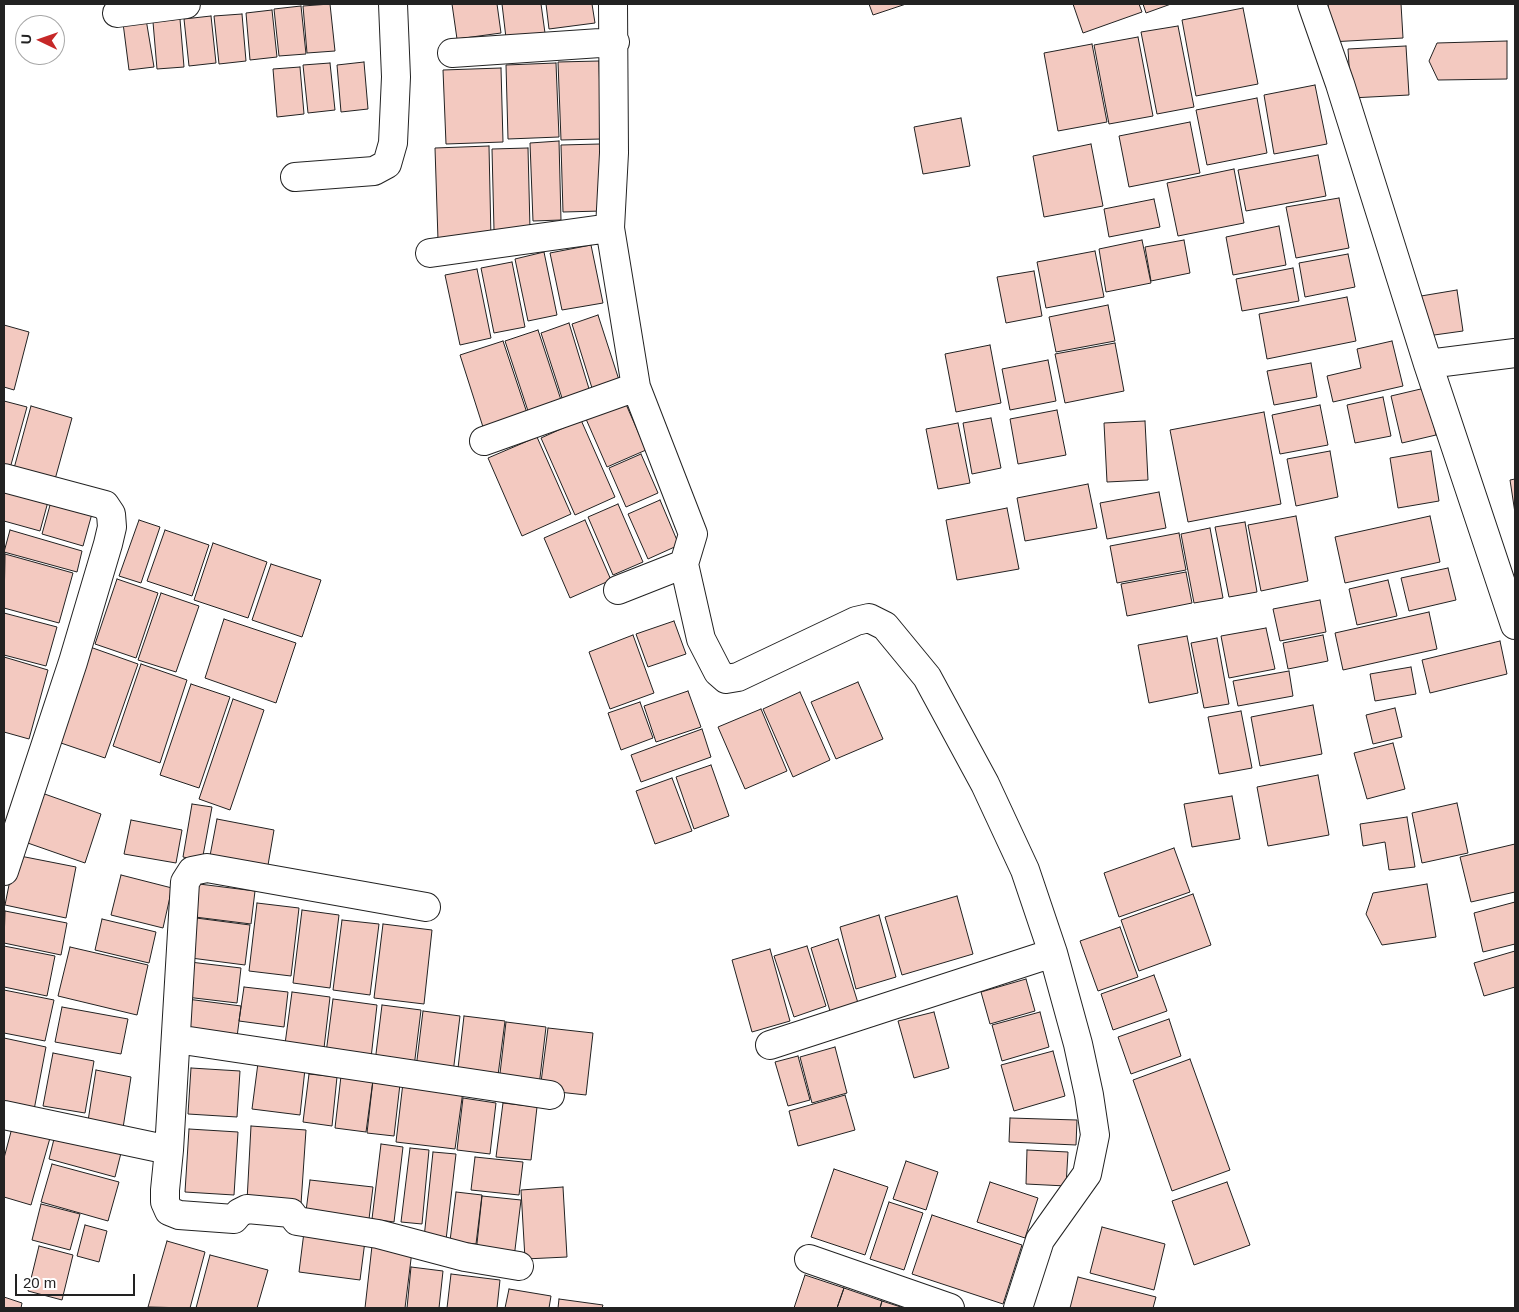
<!DOCTYPE html>
<style>
body{margin:0}
#map{position:relative;width:1519px;height:1312px;overflow:hidden;background:#fff;font-family:Helvetica,sans-serif}
canvas{display:block}
.frame{position:absolute;inset:0;border:5px solid #222;pointer-events:none}
.north{position:absolute;left:15px;top:15px;width:50px;height:50px;box-sizing:border-box;background:#fff;border:1px solid #a7a7a7;border-radius:50%;rotate:273deg;font-size:14px;font-weight:700;line-height:20px;text-align:center;color:#222}
.north::after{content:'';display:block;margin:auto;width:18px;height:22px;background:#c62828;clip-path:polygon(50% 0,100% 100%,50% 72%,0 100%)}
.scale{position:absolute;left:15px;top:1274px;width:120px;height:22px;box-sizing:border-box;border:2px solid #222;border-top:0;padding-left:6px;font-size:15px;line-height:18px;white-space:nowrap;color:#222;-webkit-text-stroke:4px #fff;paint-order:stroke}
</style>
<div id="map">
<canvas width="1519" height="1312"></canvas>
<div class="frame"></div>
<div class="north">U</div>
<div class="scale">20 m</div>
</div>
<script>
const g = document.querySelector('canvas').getContext('2d');
g.lineJoin = 'round';
function fillPath(path, color) { g.fillStyle = color; g.fill(path, 'evenodd'); }
const toPath = rows => new Path2D(rows.map(r => 'M' + r).join(''));
function trace(path, color, width, dash) { g.strokeStyle = color; g.lineWidth = width; g.lineCap = dash ? 'butt' : 'round'; g.setLineDash(dash || []); g.stroke(path); }
const building = toPath([
 [330,4,335,51,307,53,303,6,330,4],
 [452,4,497,4,501,33,457,39,452,4],
 [502,4,541,4,545,33,506,38,502,4],
 [546,4,592,4,595,23,549,29,546,4],
 [869,4,906,4,873,15,869,4],
 [1073,4,1139,4,1142,12,1083,33,1073,4],
 [1143,4,1171,4,1146,13,1143,4],
 [1328,4,1401,4,1403,38,1330,42,1328,4],
 [301,6,306,54,279,56,274,9,301,6],
 [1243,8,1258,84,1196,96,1182,20,1243,8],
 [272,10,277,57,250,60,246,13,272,10],
 [242,14,246,61,219,64,214,16,242,14],
 [211,16,216,63,189,66,184,19,211,16],
 [146,19,154,67,129,70,123,23,146,19],
 [180,19,184,67,157,69,153,22,180,19],
 [1178,26,1194,107,1157,114,1141,32,1178,26],
 [1138,37,1153,116,1109,124,1094,45,1138,37],
 [1507,41,1507,79,1438,80,1429,61,1437,43,1507,41],
 [1092,44,1107,122,1058,131,1044,53,1092,44],
 [1406,46,1409,95,1351,98,1348,49,1406,46],
 [599,61,601,139,561,140,558,62,599,61],
 [364,62,368,109,341,112,337,65,364,62],
 [330,63,335,110,308,113,303,65,330,63],
 [556,63,559,137,508,139,506,65,556,63],
 [300,67,304,114,277,117,273,69,300,67],
 [501,68,503,142,446,144,443,70,501,68],
 [1315,85,1327,144,1274,154,1264,95,1315,85],
 [1257,98,1267,153,1207,165,1196,110,1257,98],
 [961,118,970,166,923,174,914,127,961,118],
 [1190,122,1200,173,1129,187,1119,136,1190,122],
 [559,141,561,220,533,221,530,143,559,141],
 [600,144,602,211,563,212,561,145,600,144],
 [1091,144,1103,206,1044,217,1033,156,1091,144],
 [489,146,491,239,438,240,435,148,489,146],
 [528,148,530,229,494,230,492,149,528,148],
 [1318,155,1326,196,1246,211,1238,170,1318,155],
 [1234,169,1244,223,1178,236,1167,183,1234,169],
 [1339,198,1349,248,1296,258,1286,207,1339,198],
 [1154,199,1160,227,1109,237,1104,209,1154,199],
 [1279,226,1286,265,1233,275,1226,237,1279,226],
 [1142,240,1151,283,1106,292,1099,249,1142,240],
 [1184,240,1190,273,1151,281,1145,247,1184,240],
 [591,245,603,303,562,310,550,253,591,245],
 [1095,251,1104,297,1046,308,1037,262,1095,251],
 [544,252,557,315,528,321,515,259,544,252],
 [1348,254,1355,287,1305,297,1299,263,1348,254],
 [512,262,525,327,494,333,481,268,512,262],
 [1293,268,1299,301,1242,311,1236,279,1293,268],
 [477,269,491,338,460,345,445,275,477,269],
 [1034,271,1042,316,1006,323,997,277,1034,271],
 [1457,290,1463,331,1427,336,1421,296,1457,290],
 [1347,297,1356,341,1267,359,1259,314,1347,297],
 [1108,305,1115,341,1056,352,1049,317,1108,305],
 [598,315,619,380,592,388,572,324,598,315],
 [569,323,590,392,563,401,541,333,569,323],
 [4,325,29,332,14,390,4,387,4,325],
 [538,330,562,403,529,414,505,341,538,330],
 [503,341,527,413,483,427,460,355,503,341],
 [1392,341,1403,386,1333,402,1327,376,1361,368,1357,349,1392,341],
 [1115,343,1124,391,1065,403,1055,354,1115,343],
 [990,345,1001,403,956,412,945,354,990,345],
 [1048,360,1056,401,1010,410,1002,369,1048,360],
 [1311,363,1317,397,1274,405,1267,371,1311,363],
 [1425,388,1436,435,1402,443,1391,396,1425,388],
 [1383,397,1391,436,1355,443,1347,405,1383,397],
 [4,401,27,407,9,472,4,470,4,401],
 [625,402,646,450,607,467,586,419,625,402],
 [1320,405,1328,445,1280,454,1272,415,1320,405],
 [31,406,72,418,54,483,13,472,31,406],
 [1057,410,1066,455,1018,464,1010,419,1057,410],
 [1264,412,1281,504,1188,522,1170,430,1264,412],
 [991,418,1001,468,972,474,963,423,991,418],
 [581,420,615,497,575,515,541,438,581,420],
 [1145,421,1148,480,1107,482,1104,423,1145,421],
 [958,423,970,483,938,489,926,429,958,423],
 [537,437,571,514,522,536,488,458,537,437],
 [1330,451,1338,497,1296,506,1287,459,1330,451],
 [1431,451,1439,501,1398,508,1390,458,1431,451],
 [641,454,658,493,626,507,609,468,641,454],
 [1515,479,1515,513,1510,480,1515,479],
 [1088,484,1097,528,1025,541,1017,498,1088,484],
 [4,486,49,498,40,531,4,521,4,486],
 [1159,492,1166,528,1107,539,1100,503,1159,492],
 [52,498,93,510,83,546,42,534,52,498],
 [660,500,679,545,648,559,628,514,660,500],
 [618,504,643,562,613,575,588,517,618,504],
 [1007,508,1019,569,957,580,946,520,1007,508],
 [1296,516,1308,581,1261,591,1248,525,1296,516],
 [1430,516,1440,562,1345,583,1335,537,1430,516],
 [139,520,160,527,141,583,119,576,139,520],
 [585,520,611,580,570,598,544,538,585,520],
 [1245,522,1257,592,1229,597,1215,527,1245,522],
 [1210,528,1223,598,1194,603,1181,534,1210,528],
 [10,530,82,551,77,572,4,552,10,530],
 [165,530,209,545,192,596,147,581,165,530],
 [1179,533,1186,570,1117,583,1110,546,1179,533],
 [213,543,267,562,248,618,194,600,213,543],
 [5,554,73,573,59,623,4,608,5,554],
 [271,564,321,580,302,637,252,620,271,564],
 [1448,568,1456,600,1409,611,1401,578,1448,568],
 [1186,572,1192,603,1127,616,1121,584,1186,572],
 [117,579,158,593,136,658,95,644,117,579],
 [1388,580,1397,616,1357,625,1349,589,1388,580],
 [161,593,199,606,176,672,138,660,161,593],
 [1320,600,1326,632,1280,641,1273,609,1320,600],
 [1429,612,1437,649,1343,670,1335,633,1429,612],
 [4,613,57,627,46,666,4,655,4,613],
 [224,619,296,643,276,703,205,678,224,619],
 [674,621,686,654,648,667,636,634,674,621],
 [1266,628,1275,669,1229,678,1221,636,1266,628],
 [633,635,654,693,610,709,589,652,633,635],
 [1323,635,1328,661,1288,669,1283,643,1323,635],
 [1187,636,1198,693,1149,703,1138,645,1187,636],
 [1217,638,1229,704,1204,708,1191,643,1217,638],
 [1500,641,1507,674,1430,693,1422,660,1500,641],
 [90,647,138,664,105,758,58,742,90,647],
 [4,657,48,670,29,739,4,732,4,657],
 [141,664,187,680,160,763,113,746,141,664],
 [1411,667,1416,694,1375,701,1370,674,1411,667],
 [1289,671,1293,696,1238,706,1233,681,1289,671],
 [858,682,883,739,836,759,811,702,858,682],
 [191,684,230,697,199,788,160,775,191,684],
 [688,691,701,727,656,742,644,706,688,691],
 [800,692,830,760,793,777,763,709,800,692],
 [233,699,264,710,230,810,199,799,233,699],
 [640,702,653,738,621,750,608,713,640,702],
 [1313,705,1322,754,1260,766,1251,717,1313,705],
 [1395,708,1402,737,1373,744,1366,715,1395,708],
 [761,709,787,771,745,789,718,727,761,709],
 [1241,711,1252,768,1219,774,1208,717,1241,711],
 [702,729,711,757,641,782,631,755,702,729],
 [1393,743,1405,789,1367,799,1354,753,1393,743],
 [711,765,729,816,694,829,676,777,711,765],
 [1318,775,1329,835,1268,846,1257,787,1318,775],
 [672,778,692,831,655,844,636,791,672,778],
 [39,792,101,814,85,863,22,841,39,792],
 [1232,796,1240,839,1192,847,1184,804,1232,796],
 [1457,803,1468,853,1422,863,1412,813,1457,803],
 [192,804,212,807,202,861,183,857,192,804],
 [1407,817,1415,867,1389,870,1385,842,1363,846,1360,824,1407,817],
 [217,819,274,830,267,871,209,861,217,819],
 [131,820,182,830,176,863,124,854,131,820],
 [1515,844,1515,892,1471,902,1460,857,1515,844],
 [1174,848,1190,892,1119,917,1104,873,1174,848],
 [15,855,76,867,66,918,5,905,15,855],
 [121,875,172,888,163,928,111,915,121,875],
 [199,884,255,891,251,924,195,917,199,884],
 [1427,884,1436,937,1382,945,1366,914,1373,893,1427,884],
 [1193,894,1211,945,1139,971,1121,920,1193,894],
 [957,896,973,954,902,975,885,917,957,896],
 [1515,902,1515,944,1483,952,1474,913,1515,902],
 [257,903,299,908,291,976,249,971,257,903],
 [302,910,339,915,330,988,293,983,302,910],
 [5,911,67,923,61,955,4,943,5,911],
 [879,915,896,977,856,989,840,927,879,915],
 [196,918,250,925,245,965,191,958,196,918],
 [102,919,156,932,149,963,95,950,102,919],
 [342,920,379,924,370,995,333,990,342,920],
 [383,924,432,930,424,1004,374,998,383,924],
 [1120,927,1138,977,1098,991,1080,941,1120,927],
 [838,939,858,1003,830,1011,811,948,838,939],
 [4,946,55,956,47,996,4,987,4,946],
 [807,946,826,1006,794,1017,774,956,807,946],
 [70,947,148,965,137,1015,58,996,70,947],
 [770,949,790,1021,752,1032,732,960,770,949],
 [1515,951,1515,987,1484,996,1474,963,1515,951],
 [190,962,241,968,237,1003,186,997,190,962],
 [1154,975,1167,1011,1113,1030,1101,994,1154,975],
 [1026,979,1035,1011,990,1024,981,992,1026,979],
 [244,987,288,992,284,1027,239,1021,244,987],
 [4,990,54,1000,45,1041,4,1033,4,990],
 [292,992,330,997,324,1048,285,1044,292,992],
 [187,999,241,1006,237,1037,183,1030,187,999],
 [333,999,377,1005,371,1058,326,1053,333,999],
 [382,1005,421,1010,414,1067,375,1062,382,1005],
 [62,1007,128,1019,121,1054,55,1042,62,1007],
 [423,1011,460,1016,453,1073,416,1068,423,1011],
 [934,1012,949,1068,914,1078,898,1021,934,1012],
 [1040,1012,1049,1047,1002,1061,992,1025,1040,1012],
 [464,1016,505,1021,497,1083,457,1077,464,1016],
 [1169,1019,1181,1056,1131,1074,1118,1037,1169,1019],
 [506,1022,546,1027,539,1086,499,1082,506,1022],
 [548,1028,593,1033,586,1095,540,1090,548,1028],
 [4,1038,46,1047,34,1110,4,1104,4,1038],
 [835,1047,847,1093,812,1103,800,1057,835,1047],
 [1053,1051,1065,1096,1014,1111,1001,1065,1053,1051],
 [53,1053,94,1061,85,1113,43,1106,53,1053],
 [798,1056,810,1100,788,1106,775,1062,798,1056],
 [1190,1059,1230,1170,1172,1191,1133,1080,1190,1059],
 [258,1063,305,1069,300,1115,252,1109,258,1063],
 [191,1068,240,1071,237,1117,188,1114,191,1068],
 [96,1070,131,1077,123,1128,88,1121,96,1070],
 [309,1074,337,1077,332,1126,303,1122,309,1074],
 [341,1076,373,1080,366,1132,335,1128,341,1076],
 [373,1080,400,1084,394,1136,367,1133,373,1080],
 [403,1083,463,1091,455,1149,396,1142,403,1083],
 [845,1095,855,1130,798,1146,789,1111,845,1095],
 [463,1098,496,1103,490,1154,457,1150,463,1098],
 [503,1103,537,1107,531,1160,496,1157,503,1103],
 [1010,1118,1077,1120,1076,1145,1009,1142,1010,1118],
 [251,1126,306,1130,301,1204,247,1201,251,1126],
 [12,1128,50,1138,31,1205,4,1197,4,1158,12,1128],
 [189,1129,238,1132,234,1195,185,1192,189,1129],
 [55,1135,121,1153,115,1177,49,1159,55,1135],
 [381,1144,403,1147,394,1222,372,1219,381,1144],
 [410,1148,429,1150,422,1224,401,1222,410,1148],
 [1027,1150,1068,1152,1066,1186,1026,1184,1027,1150],
 [433,1152,456,1154,446,1240,424,1238,433,1152],
 [475,1157,523,1162,519,1195,471,1190,475,1157],
 [906,1161,938,1172,926,1210,893,1199,906,1161],
 [52,1164,119,1182,108,1221,41,1202,52,1164],
 [834,1169,888,1187,865,1255,811,1237,834,1169],
 [310,1180,373,1187,368,1227,305,1219,310,1180],
 [990,1182,1038,1198,1025,1238,977,1222,990,1182],
 [1227,1182,1250,1245,1194,1265,1172,1201,1227,1182],
 [563,1187,567,1257,525,1259,521,1190,563,1187],
 [456,1192,482,1195,476,1244,450,1241,456,1192],
 [482,1196,521,1200,514,1258,476,1253,482,1196],
 [889,1202,923,1213,904,1270,870,1259,889,1202],
 [41,1204,80,1214,70,1250,32,1240,41,1204],
 [932,1215,1022,1245,1003,1304,912,1274,932,1215],
 [85,1225,107,1231,99,1262,77,1256,85,1225],
 [1102,1227,1165,1244,1154,1290,1090,1273,1102,1227],
 [304,1232,365,1241,360,1280,299,1272,304,1232],
 [167,1241,205,1252,190,1308,148,1307,167,1241],
 [39,1246,73,1255,62,1300,28,1291,39,1246],
 [372,1246,412,1251,405,1308,365,1308,372,1246],
 [210,1255,268,1270,257,1308,196,1308,210,1255],
 [411,1267,443,1271,439,1308,407,1308,411,1267],
 [451,1274,500,1280,497,1308,447,1308,451,1274],
 [805,1275,844,1288,837,1308,794,1308,805,1275],
 [1078,1277,1156,1297,1153,1308,1070,1308,1078,1277],
 [844,1288,882,1301,880,1308,837,1308,844,1288],
 [509,1289,551,1296,549,1308,505,1308,509,1289],
 [4,1297,22,1303,21,1308,4,1308,4,1297],
 [559,1299,603,1305,602,1308,558,1308,559,1299],
 [882,1301,904,1308,880,1308,882,1301]
]);
const minor = toPath([
 [613,4,614,153,610,228,636,387,693,534,684,564,701,639,718,672,726,679,738,677,856,621,869,618,885,626,927,677,985,784,1025,870,1053,953,1078,1044,1089,1095,1095,1135,1087,1174,1040,1240,1018,1308],
 [1312,4,1340,84,1428,364,1515,625],
 [117,13,186,4],
 [452,53,615,42],
 [295,177,374,171,387,164,393,143,396,77,393,4],
 [430,253,610,228],
 [1428,364,1515,353],
 [484,441,636,387],
 [4,478,105,505,111,514,112,527,108,544,73,662,4,871],
 [618,590,684,564],
 [426,907,207,868,192,871,185,882,169,1150,165,1190,165,1202,169,1211,179,1215,234,1219,239,1213,247,1209,291,1213,297,1221,378,1234,465,1257,519,1266],
 [176,1039,550,1095],
 [770,1045,1053,953],
 [4,1115,169,1150],
 [809,1259,950,1308]
]);
fillPath(building, '#f3c9c0');
trace(building, '#222', 1);
trace(minor, '#222', 30);
trace(minor, '#fff', 28);
</script>
